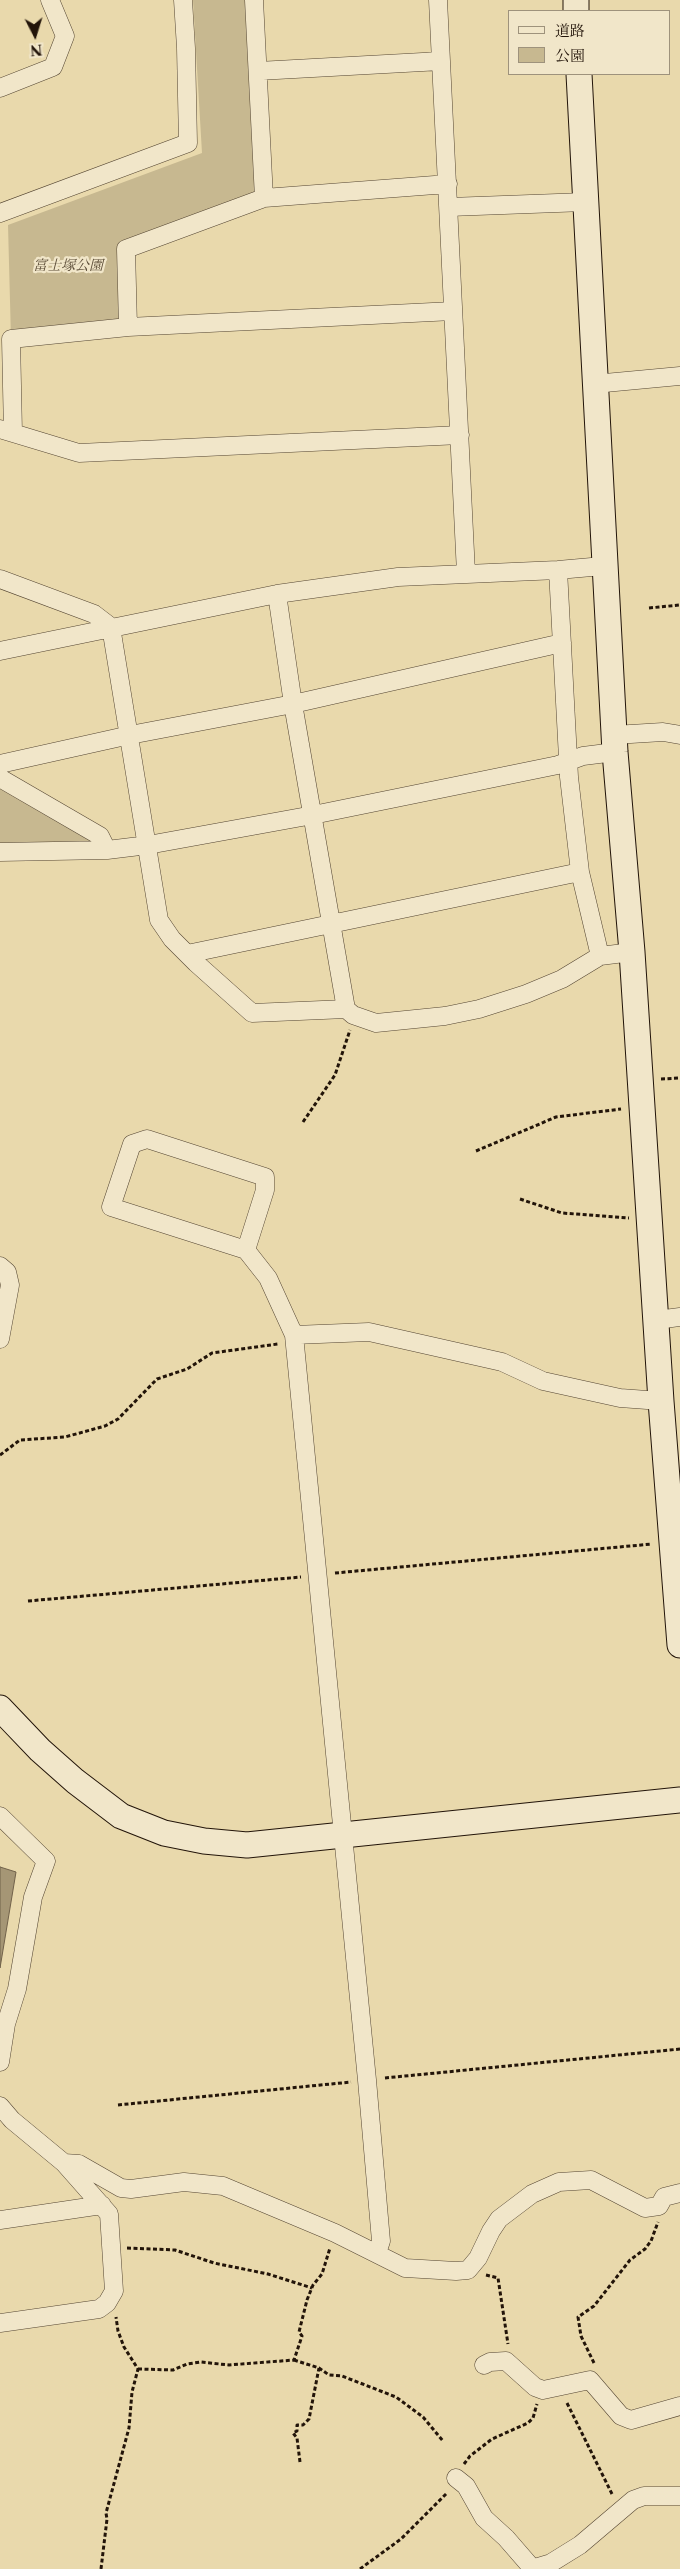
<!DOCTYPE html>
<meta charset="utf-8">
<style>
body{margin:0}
#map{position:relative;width:680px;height:2569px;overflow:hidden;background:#e9d9ac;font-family:"Libre Caslon Text","Noto Serif JP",serif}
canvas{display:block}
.legend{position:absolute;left:508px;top:10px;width:162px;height:65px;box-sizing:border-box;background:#f1e6c9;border:1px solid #9e927c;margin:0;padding:6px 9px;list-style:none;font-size:15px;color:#221409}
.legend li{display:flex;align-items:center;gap:10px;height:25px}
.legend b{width:25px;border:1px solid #9e927c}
.north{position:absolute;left:10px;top:10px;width:50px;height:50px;-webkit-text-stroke:4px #f1e6c9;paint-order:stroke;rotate:175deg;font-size:14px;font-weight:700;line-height:20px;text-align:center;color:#221409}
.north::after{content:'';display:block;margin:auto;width:18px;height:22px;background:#221409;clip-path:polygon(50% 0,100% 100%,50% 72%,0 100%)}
</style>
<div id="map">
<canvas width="680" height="2569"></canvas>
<ul class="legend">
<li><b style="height:6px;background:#f1e6c9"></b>道路</li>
<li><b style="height:14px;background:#c7b890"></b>公園</li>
</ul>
<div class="north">N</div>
</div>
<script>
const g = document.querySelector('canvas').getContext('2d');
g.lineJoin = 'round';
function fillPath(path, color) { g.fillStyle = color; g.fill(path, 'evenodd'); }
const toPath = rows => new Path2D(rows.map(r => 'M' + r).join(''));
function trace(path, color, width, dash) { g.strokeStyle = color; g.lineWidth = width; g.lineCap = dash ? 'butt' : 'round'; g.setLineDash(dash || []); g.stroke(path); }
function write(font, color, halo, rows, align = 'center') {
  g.font = font + ' "Libre Caslon Text","Noto Serif JP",serif'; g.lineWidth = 4.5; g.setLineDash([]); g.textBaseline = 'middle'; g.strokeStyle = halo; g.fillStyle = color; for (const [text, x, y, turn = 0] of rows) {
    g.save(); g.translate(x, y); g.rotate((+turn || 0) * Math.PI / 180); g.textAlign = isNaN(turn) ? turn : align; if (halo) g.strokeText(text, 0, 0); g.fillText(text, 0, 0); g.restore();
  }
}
const green = toPath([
 [193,0,254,0,264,198,127,249,128,327,11,339,8,225,202,153],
 [0,778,107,850,0,852]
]);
const water = toPath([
 [0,1867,16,1872,0,1968,0,1867]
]);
const path = toPath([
 [649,608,680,605],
 [661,1079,680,1078],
 [303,1122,335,1075,350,1030],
 [476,1151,556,1117,621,1109],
 [520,1199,562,1213,629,1218],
 [0,1455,20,1440,65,1437,105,1426,118,1419,157,1379,187,1369,212,1353,278,1344],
 [335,1573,652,1544],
 [28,1601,301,1577],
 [385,2078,680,2049],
 [118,2105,351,2082],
 [127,2248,175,2250,214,2263,268,2274,312,2288],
 [486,2275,498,2278,508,2344],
 [294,2360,319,2368,329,2375,342,2376,396,2397,423,2417,443,2441],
 [594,2363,581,2336,578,2317,594,2306,630,2260,645,2249,651,2241,658,2222],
 [138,2369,173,2370,187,2364,201,2362,229,2365,294,2360,302,2336,299,2332,307,2300,313,2285,322,2274,330,2248],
 [567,2403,613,2496],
 [300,2462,297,2438,293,2433,297,2431,297,2425,303,2425,309,2419,319,2368],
 [464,2464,470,2456,492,2439,528,2423,533,2418,537,2404],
 [101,2569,107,2519,106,2513,129,2428,132,2392,138,2369,124,2347,118,2331,116,2317],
 [360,2569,401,2539,447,2493]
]);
const street = toPath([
 [254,0,264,198],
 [438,0,466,573],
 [258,71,441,61],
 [0,88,53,67,65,36,50,0],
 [449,207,585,202],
 [0,213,188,143,186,48,183,0],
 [128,327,126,249,264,198,448,184],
 [594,384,680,376],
 [0,429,79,453,460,435],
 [13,433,11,339,128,327,453,311],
 [558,570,569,777,580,872,600,956,632,952],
 [0,579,94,614,111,627,159,920,172,939,196,963,252,1013,346,1009,353,1015,376,1023,445,1016,479,1009,526,994,562,979,600,956],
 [277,594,293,704,346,1009],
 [0,651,277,594,398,577,558,570,603,566],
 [614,735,663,732,680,735],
 [0,764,130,735,293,704,562,643],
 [0,778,100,836,107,850],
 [0,852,107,850,148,845,313,815,558,765,583,756,615,752],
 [187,954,580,872],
 [246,1250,111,1207,132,1144,147,1139,265,1177,265,1190,246,1250,268,1278,294,1335,367,2080,381,2241,377,2253],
 [0,1266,7,1272,10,1285,0,1339],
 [657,1320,680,1317],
 [294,1335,369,1332,502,1362,543,1381,620,1398,661,1401],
 [0,1816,46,1861,33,1897,17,1989,6,2024,0,2062],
 [0,2106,12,2120,64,2163,109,2214,114,2291,107,2303,99,2309,0,2323],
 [64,2163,79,2164,121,2188,131,2189,184,2182,223,2186,335,2233,405,2268,456,2271,468,2270,478,2258,491,2231,499,2219,532,2194,559,2182,591,2180,645,2208,659,2206,664,2197,680,2193],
 [0,2220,102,2205],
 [484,2365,490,2362,506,2361,535,2387,543,2390,590,2380,621,2416,631,2420,680,2406],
 [456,2478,466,2486,484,2518,506,2538,532,2568],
 [531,2569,551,2563,580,2545,633,2500,644,2496,680,2496]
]);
const secondary = toPath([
 [576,0,576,11],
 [579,74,615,752,632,952,661,1401,680,1645],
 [0,1708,40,1750,75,1781,121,1816,164,1833,204,1841,247,1845,680,1800]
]);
const parkNames = [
 ["富士塚公園",68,266]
];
fillPath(green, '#c7b890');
fillPath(water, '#a59675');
trace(water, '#71624a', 1);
trace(street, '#544532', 19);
trace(secondary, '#221409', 27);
trace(path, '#221409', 3, [4, 2.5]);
trace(street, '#f1e6c9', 18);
trace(secondary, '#f1e6c9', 25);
write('italic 14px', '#5c4d38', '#f1e6c9', parkNames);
</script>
